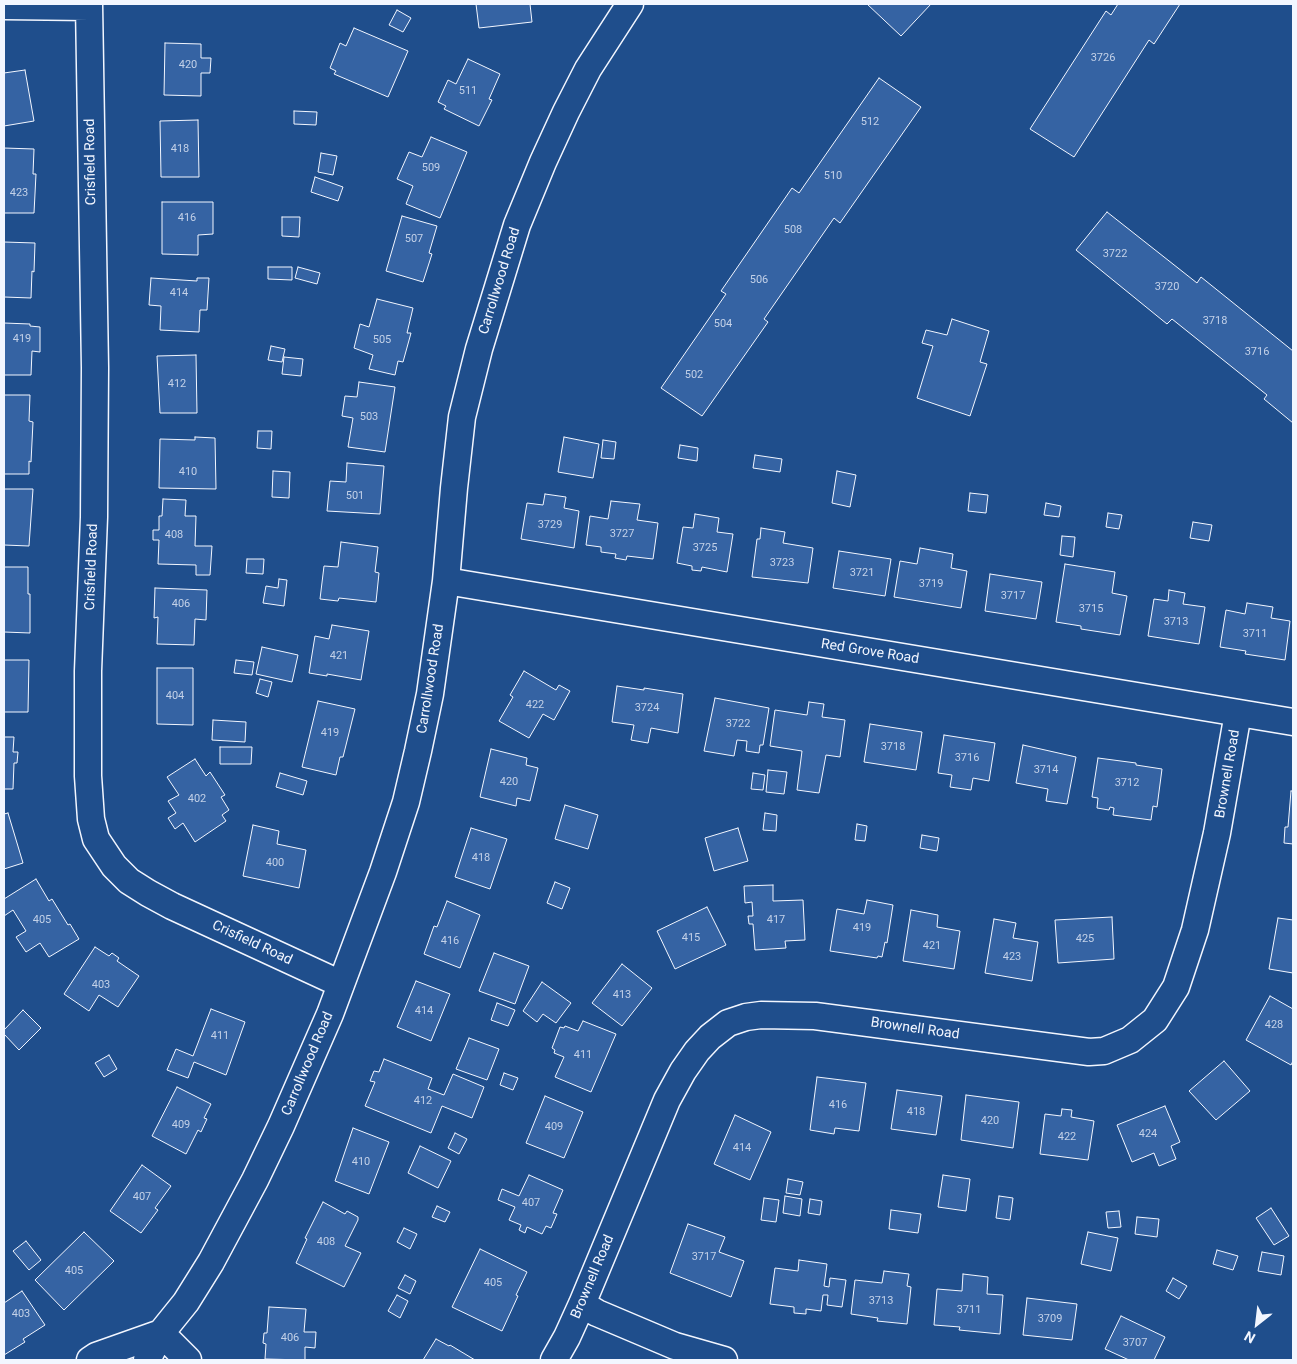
<!DOCTYPE html>
<style>
body{margin:0}
#map{position:relative;width:1297px;height:1364px;overflow:hidden;background:#1f4e8c;font-family:Roboto,sans-serif}
canvas{display:block}
.frame{position:absolute;inset:0;border:5px solid #f2f6ff;pointer-events:none}
.north{position:absolute;left:1232px;top:1299px;width:50px;height:50px;-webkit-text-stroke:4px #1f4e8c;paint-order:stroke;rotate:209deg;font-size:14px;font-weight:700;line-height:20px;text-align:center;color:#f2f6ff}
.north::after{content:'';display:block;margin:auto;width:18px;height:22px;background:#f2f6ff;clip-path:polygon(50% 0,100% 100%,50% 72%,0 100%)}
</style>
<div id="map">
<canvas width="1297" height="1364"></canvas>
<div class="frame"></div>
<div class="north">N</div>
</div>
<script>
const g = document.querySelector('canvas').getContext('2d');
g.lineJoin = 'round';
function fillPath(path, color) { g.fillStyle = color; g.fill(path, 'evenodd'); }
const toPath = rows => new Path2D(rows.map(r => 'M' + r).join(''));
function trace(path, color, width, dash) { g.strokeStyle = color; g.lineWidth = width; g.lineCap = dash ? 'butt' : 'round'; g.setLineDash(dash || []); g.stroke(path); }
function write(font, color, halo, rows, align = 'center') {
  g.font = font + ' Roboto,sans-serif'; g.lineWidth = 4; g.setLineDash([]); g.textBaseline = 'middle'; g.strokeStyle = halo; g.fillStyle = color; for (const [text, x, y, turn = 0] of rows) {
    g.save(); g.translate(x, y); g.rotate((+turn || 0) * Math.PI / 180); g.textAlign = isNaN(turn) ? turn : align; if (halo) g.strokeText(text, 0, 0); g.fillText(text, 0, 0); g.restore();
  }
}
const building = toPath([
 [476,4,530,4,532,22,479,28,476,4],
 [867,4,931,4,901,36,867,4],
 [1118,4,1180,4,1154,44,1149,40,1074,157,1030,129,1106,11,1111,15,1118,4],
 [397,10,411,18,403,32,389,25,397,10],
 [354,28,408,51,388,97,334,74,336,71,330,68,340,43,346,46,354,28],
 [165,43,201,44,201,58,211,58,210,73,201,73,201,96,164,95,165,43],
 [468,59,500,74,489,99,492,100,479,126,444,109,446,106,438,102,448,80,456,84,468,59],
 [25,70,34,121,4,126,4,73,25,70],
 [879,78,921,107,840,223,834,218,764,319,768,322,702,416,661,388,726,294,721,291,792,188,799,193,879,78],
 [294,111,317,112,316,125,294,124,294,111],
 [198,120,199,177,161,177,160,121,198,120],
 [431,137,467,152,440,218,406,204,413,186,397,179,409,152,422,157,431,137],
 [4,148,34,149,33,174,36,174,34,213,4,213,4,148],
 [321,153,337,156,333,175,318,172,321,153],
 [315,177,343,187,338,201,311,192,315,177],
 [162,202,213,202,213,234,198,235,198,255,162,254,162,202],
 [1107,212,1197,283,1201,277,1293,351,1293,423,1264,399,1267,395,1172,319,1167,324,1076,250,1107,212],
 [402,216,437,226,429,253,432,254,423,282,386,271,402,216],
 [282,217,300,217,299,237,282,236,282,217],
 [4,242,35,243,34,272,32,271,31,298,4,297,4,242],
 [268,267,292,267,292,280,268,279,268,267],
 [298,267,320,273,317,284,295,278,298,267],
 [151,278,197,281,197,278,209,278,207,310,200,310,199,332,160,330,161,306,149,305,151,278],
 [377,299,413,308,407,333,411,333,403,362,398,361,395,375,369,369,373,355,354,348,360,324,369,327,377,299],
 [952,319,989,331,980,362,987,364,970,416,917,398,933,346,922,343,926,330,947,335,952,319],
 [4,323,30,324,30,326,40,327,40,352,32,351,31,375,4,375,4,323],
 [271,346,285,349,282,362,268,360,271,346],
 [196,355,197,413,160,413,157,356,196,355],
 [284,357,303,359,301,376,282,374,284,357],
 [359,382,395,387,385,452,348,447,353,418,342,416,345,396,357,397,359,382],
 [4,395,30,395,29,421,33,422,31,462,29,461,29,474,4,474,4,395],
 [258,431,272,431,271,449,257,448,258,431],
 [195,437,215,438,216,489,159,488,160,439,195,440,195,437],
 [564,437,599,444,593,478,558,472,564,437],
 [603,440,616,442,614,459,601,458,603,440],
 [680,445,698,448,697,461,678,458,680,445],
 [755,455,782,459,780,472,753,468,755,455],
 [347,463,384,466,380,514,327,511,330,481,346,482,347,463],
 [273,471,290,472,289,498,272,497,273,471],
 [837,471,856,475,850,507,832,503,837,471],
 [4,489,33,489,29,546,4,545,4,489],
 [970,493,988,495,986,513,968,511,970,493],
 [545,494,566,497,564,508,579,511,574,548,521,539,527,503,543,505,545,494],
 [163,499,186,500,185,516,196,516,195,546,212,546,210,575,196,575,196,565,158,564,159,540,153,540,153,530,159,530,159,516,162,516,163,499],
 [611,501,640,504,637,520,658,523,653,559,627,556,626,560,615,558,616,554,601,552,601,547,586,545,590,516,608,519,611,501],
 [1046,503,1061,506,1059,517,1044,515,1046,503],
 [1108,513,1122,515,1119,529,1106,527,1108,513],
 [695,514,719,518,717,532,733,534,727,572,702,567,701,571,692,570,692,566,677,563,683,527,693,528,695,514],
 [1193,522,1212,525,1209,541,1190,538,1193,522],
 [761,528,785,532,783,543,813,548,808,583,752,577,757,539,760,539,761,528],
 [1062,536,1075,537,1073,557,1060,555,1062,536],
 [341,542,378,547,375,572,379,573,376,602,339,598,338,601,320,599,324,566,338,567,341,542],
 [920,548,953,554,951,568,967,571,961,608,894,597,900,561,917,564,920,548],
 [839,551,891,559,885,596,833,588,839,551],
 [247,559,264,559,263,574,246,573,247,559],
 [1065,564,1115,572,1112,593,1127,596,1120,635,1081,629,1081,626,1056,622,1065,564],
 [4,567,28,567,28,594,30,594,30,633,4,632,4,567],
 [990,574,1042,582,1036,619,985,611,990,574],
 [279,579,287,580,284,606,263,603,266,586,278,588,279,579],
 [155,588,207,590,206,620,195,619,194,645,157,644,158,617,154,618,155,588],
 [1169,590,1185,593,1183,604,1205,607,1199,644,1148,636,1154,599,1168,601,1169,590],
 [1247,603,1273,607,1271,618,1290,621,1285,660,1245,654,1246,651,1220,647,1226,610,1245,614,1247,603],
 [332,625,369,631,361,680,327,674,327,676,309,673,315,636,329,639,332,625],
 [262,647,298,655,292,682,256,674,262,647],
 [4,660,29,660,28,712,4,712,4,660],
 [236,660,254,662,252,675,234,673,236,660],
 [157,668,193,668,193,725,157,724,157,668],
 [524,671,556,690,559,685,570,691,554,720,543,714,529,738,499,721,513,697,510,695,524,671],
 [260,679,272,682,268,697,256,693,260,679],
 [617,686,644,690,644,688,683,694,678,733,651,728,648,743,631,740,634,725,612,722,617,686],
 [715,698,769,708,763,745,760,745,759,753,746,751,747,741,737,740,734,756,704,751,715,698],
 [318,701,355,709,343,757,340,757,336,775,302,767,318,701],
 [809,702,824,704,822,717,845,720,840,757,826,755,819,793,797,790,802,751,770,746,775,710,807,715,809,702],
 [213,720,246,722,245,742,212,740,213,720],
 [870,724,922,732,916,770,864,762,870,724],
 [944,735,995,743,989,781,973,778,971,790,950,787,952,775,938,773,944,735],
 [4,737,14,737,13,752,18,752,17,763,14,763,13,789,4,789,4,737],
 [1023,745,1076,757,1067,804,1046,801,1048,789,1016,783,1023,745],
 [220,747,252,747,251,764,220,764,220,747],
 [491,749,527,758,526,765,538,768,530,801,517,798,516,806,480,797,491,749],
 [1098,758,1136,763,1136,765,1162,769,1157,807,1153,806,1151,820,1113,815,1114,808,1110,807,1109,810,1097,808,1098,798,1092,797,1098,758],
 [195,759,206,776,210,772,225,795,221,797,229,810,222,815,226,821,195,842,183,823,175,829,168,818,176,813,168,801,179,795,167,777,195,759],
 [768,770,787,772,784,794,766,792,768,770],
 [280,773,307,781,303,795,276,787,280,773],
 [753,773,765,775,763,790,751,789,753,773],
 [1291,791,1293,791,1293,844,1284,843,1285,827,1288,827,1291,791],
 [565,805,598,815,588,849,555,839,565,805],
 [8,813,23,863,4,869,4,814,8,813],
 [765,813,777,815,776,831,763,830,765,813],
 [857,824,867,826,865,841,855,840,857,824],
 [253,825,279,831,277,844,306,850,299,888,243,876,253,825],
 [471,828,507,839,490,889,455,877,471,828],
 [738,828,748,861,714,871,705,838,738,828],
 [922,835,939,838,937,851,920,848,922,835],
 [36,879,49,901,52,899,68,925,70,924,79,939,49,957,40,943,26,952,16,937,26,931,13,910,4,916,4,899,36,879],
 [555,882,570,888,562,909,547,903,555,882],
 [773,885,773,901,803,900,805,940,785,941,786,948,755,950,753,924,749,924,748,916,753,916,752,902,745,903,744,886,773,885],
 [867,900,893,905,887,943,885,942,882,957,878,956,877,958,830,951,837,909,864,914,867,900],
 [447,901,480,915,460,968,424,954,434,926,437,927,447,901],
 [707,907,726,945,675,969,657,931,707,907],
 [911,910,938,915,937,927,960,931,954,969,903,961,911,910],
 [1112,917,1114,959,1058,963,1055,920,1112,917],
 [1278,918,1293,920,1293,973,1269,969,1278,918],
 [994,919,1016,923,1013,938,1038,942,1032,981,985,973,994,919],
 [95,947,109,956,112,953,119,958,117,961,139,976,118,1007,99,995,89,1011,64,994,95,947],
 [494,953,529,966,515,1004,479,991,494,953],
 [622,964,652,988,622,1026,592,1003,622,964],
 [416,981,450,994,431,1041,397,1027,416,981],
 [542,982,571,1003,556,1023,543,1014,537,1022,523,1011,542,982],
 [1270,996,1293,1009,1293,1061,1291,1065,1246,1040,1270,996],
 [497,1003,515,1010,508,1026,491,1020,497,1003],
 [211,1009,245,1022,226,1075,194,1062,188,1078,167,1070,176,1049,193,1056,211,1009],
 [23,1010,41,1028,19,1050,4,1034,4,1030,23,1010],
 [583,1021,616,1034,591,1092,555,1077,564,1057,554,1053,555,1050,552,1048,560,1027,564,1028,565,1026,578,1031,583,1021],
 [469,1038,499,1049,487,1080,456,1069,469,1038],
 [109,1055,117,1069,104,1077,95,1063,109,1055],
 [384,1059,432,1078,428,1089,444,1095,453,1074,484,1087,472,1118,442,1106,431,1133,365,1106,375,1082,370,1081,374,1071,379,1072,384,1059],
 [1224,1061,1250,1091,1216,1120,1189,1091,1224,1061],
 [504,1073,518,1078,513,1090,500,1085,504,1073],
 [817,1077,866,1083,859,1131,835,1128,834,1134,810,1130,817,1077],
 [177,1087,211,1104,204,1118,207,1119,201,1132,198,1130,186,1154,152,1136,177,1087],
 [897,1090,942,1096,936,1135,891,1129,897,1090],
 [966,1095,1019,1102,1013,1148,961,1140,966,1095],
 [545,1096,583,1112,564,1158,526,1143,545,1096],
 [1165,1106,1180,1142,1171,1146,1176,1159,1159,1166,1154,1153,1132,1162,1117,1125,1165,1106],
 [1062,1109,1072,1110,1071,1117,1094,1121,1088,1160,1040,1154,1045,1114,1061,1116,1062,1109],
 [735,1115,771,1132,750,1180,714,1164,735,1115],
 [353,1128,389,1142,369,1194,335,1181,353,1128],
 [455,1133,467,1139,459,1154,448,1148,455,1133],
 [420,1146,451,1161,438,1188,408,1173,420,1146],
 [142,1165,171,1186,155,1208,158,1210,141,1233,110,1211,142,1165],
 [529,1175,563,1190,553,1213,557,1214,551,1228,546,1226,542,1234,527,1227,525,1233,519,1230,521,1225,509,1220,515,1207,498,1200,502,1189,519,1196,529,1175],
 [943,1175,970,1179,966,1211,938,1207,943,1175],
 [788,1179,803,1182,800,1195,786,1193,788,1179],
 [785,1196,802,1199,800,1216,783,1213,785,1196],
 [999,1196,1013,1198,1010,1220,996,1218,999,1196],
 [764,1198,779,1200,776,1222,761,1220,764,1198],
 [810,1199,822,1201,820,1215,808,1213,810,1199],
 [323,1202,345,1214,347,1211,358,1217,358,1220,345,1246,361,1253,344,1287,296,1263,307,1239,305,1238,323,1202],
 [437,1206,450,1212,445,1222,432,1217,437,1206],
 [1271,1208,1289,1236,1274,1245,1256,1218,1271,1208],
 [891,1210,921,1214,918,1233,889,1229,891,1210],
 [1119,1211,1121,1227,1108,1228,1106,1212,1119,1211],
 [1137,1217,1159,1219,1157,1237,1135,1234,1137,1217],
 [688,1224,725,1237,719,1252,744,1261,731,1297,670,1273,688,1224],
 [404,1228,417,1234,410,1249,397,1242,404,1228],
 [84,1232,114,1261,64,1310,35,1280,84,1232],
 [1088,1232,1118,1238,1111,1271,1081,1264,1088,1232],
 [26,1241,41,1260,29,1270,13,1251,26,1241],
 [480,1249,527,1272,516,1295,518,1296,502,1331,452,1307,480,1249],
 [1217,1250,1238,1256,1233,1270,1213,1264,1217,1250],
 [1262,1252,1284,1256,1281,1275,1258,1271,1262,1252],
 [799,1260,827,1264,824,1286,829,1287,830,1278,846,1280,842,1307,827,1305,828,1295,823,1295,821,1311,806,1309,806,1314,794,1313,794,1307,770,1304,775,1268,798,1271,799,1260],
 [884,1271,909,1274,907,1286,911,1287,907,1324,877,1321,878,1318,851,1314,855,1280,882,1283,884,1271],
 [963,1274,988,1277,987,1294,1003,1295,1000,1334,959,1330,960,1327,934,1325,937,1289,962,1291,963,1274],
 [405,1275,416,1281,410,1294,398,1288,405,1275],
 [1173,1278,1187,1286,1179,1299,1166,1291,1173,1278],
 [22,1291,45,1325,23,1339,25,1342,4,1355,4,1303,22,1291],
 [397,1295,408,1301,400,1318,388,1311,397,1295],
 [1027,1298,1077,1304,1072,1340,1023,1335,1027,1298],
 [269,1307,306,1309,304,1332,316,1332,315,1348,305,1347,305,1360,265,1359,266,1344,263,1343,264,1333,267,1333,269,1307],
 [1121,1316,1165,1337,1154,1360,1129,1360,1105,1349,1121,1316],
 [436,1339,449,1346,450,1345,475,1360,423,1360,436,1339]
]);
const street = toPath([
 [89,4,95,368,94,517,88,671,88,776,91,819,96,839,114,866,129,881,148,893,172,906,341,984],
 [4,6,89,7],
 [446,581,1293,722],
 [582,1304,597,1313,675,1346,724,1360],
 [161,1333,188,1360],
 [90,1360,96,1356,161,1333],
 [147,1360,161,1333,186,1302,211,1262,255,1180,281,1126,330,1014,383,872,406,802,418,751,430,694,446,581,454,488,462,417,479,349,517,225,543,162,566,112,588,69,630,4],
 [554,1360,567,1337,582,1304,667,1100,683,1071,697,1051,710,1037,728,1023,746,1017,761,1015,815,1016,1089,1052,1104,1051,1130,1040,1155,1020,1176,987,1195,930,1217,833,1238,713]
]);
const numberNames = [
 ["3726",1103,58],
 ["420",188,65],
 ["511",468,91],
 ["512",870,122],
 ["418",180,149],
 ["509",431,168],
 ["510",833,176],
 ["423",19,193],
 ["416",187,218],
 ["508",793,230],
 ["507",414,239],
 ["3722",1115,254],
 ["506",759,280],
 ["3720",1167,287],
 ["414",179,293],
 ["3718",1215,321],
 ["504",723,324],
 ["419",22,339],
 ["505",382,340],
 ["3716",1257,352],
 ["502",694,375],
 ["412",177,384],
 ["503",369,417],
 ["410",188,472],
 ["501",355,496],
 ["3729",550,525],
 ["3727",622,534],
 ["408",174,535],
 ["3725",705,548],
 ["3723",782,563],
 ["3721",862,573],
 ["3719",931,584],
 ["3717",1013,596],
 ["406",181,604],
 ["3715",1091,609],
 ["3713",1176,622],
 ["3711",1255,634],
 ["421",339,656],
 ["404",175,696],
 ["422",535,705],
 ["3724",647,708],
 ["3722",738,724],
 ["419",330,733],
 ["3718",893,747],
 ["3716",967,758],
 ["3714",1046,770],
 ["420",509,782],
 ["3712",1127,783],
 ["402",197,799],
 ["418",481,858],
 ["400",275,863],
 ["405",42,920],
 ["417",776,920],
 ["419",862,928],
 ["415",691,938],
 ["425",1085,939],
 ["416",450,941],
 ["421",932,946],
 ["423",1012,957],
 ["403",101,985],
 ["413",622,995],
 ["414",424,1011],
 ["428",1274,1025],
 ["411",220,1036],
 ["411",583,1055],
 ["412",423,1101],
 ["416",838,1105],
 ["418",916,1112],
 ["420",990,1121],
 ["409",181,1125],
 ["409",554,1127],
 ["424",1148,1134],
 ["422",1067,1137],
 ["414",742,1148],
 ["410",361,1162],
 ["407",142,1197],
 ["407",531,1203],
 ["408",326,1242],
 ["3717",704,1257],
 ["405",74,1271],
 ["405",493,1283],
 ["3713",881,1301],
 ["3711",969,1310],
 ["403",21,1314],
 ["3709",1050,1319],
 ["406",290,1338],
 ["3707",1135,1343]
];
const streetNames = [
 ["Crisfield Road",91,162,-91],
 ["Carrollwood Road",500,281,-73],
 ["Crisfield Road",92,567,-88],
 ["Red Grove Road",870,652,9],
 ["Carrollwood Road",431,679,-81],
 ["Brownell Road",1228,774,-80],
 ["Crisfield Road",252,943,25],
 ["Brownell Road",915,1029,8],
 ["Carrollwood Road",308,1064,-67],
 ["Brownell Road",593,1277,-67]
];
fillPath(building, '#3563a3');
trace(building, '#f2f6ff', 1);
trace(street, '#f2f6ff', 29);
trace(street, '#1f4e8c', 26);
write('11px', '#c3d1e8', null, numberNames);
write('14px', '#f2f6ff', '#1f4e8c', streetNames);
</script>
